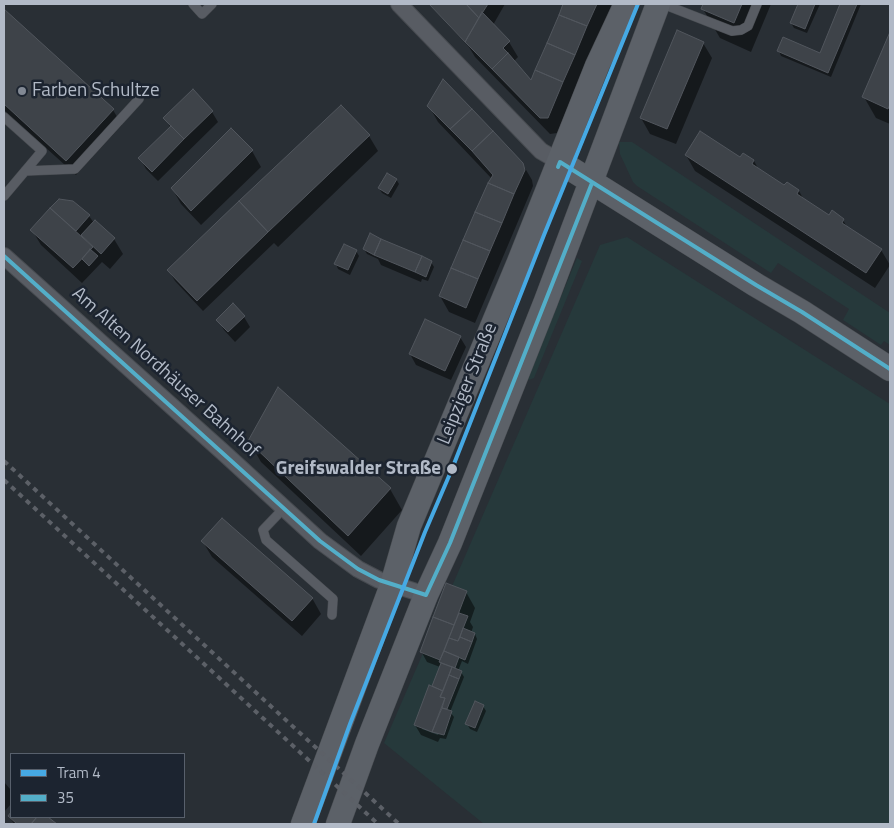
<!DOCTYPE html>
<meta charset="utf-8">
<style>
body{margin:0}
#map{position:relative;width:894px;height:828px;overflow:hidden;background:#292f35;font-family:"Titillium Web",sans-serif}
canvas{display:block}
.frame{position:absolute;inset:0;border:5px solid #b2bac7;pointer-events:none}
.legend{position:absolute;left:10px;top:753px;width:175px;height:65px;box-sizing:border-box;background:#1c2430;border:1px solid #58606c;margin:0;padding:6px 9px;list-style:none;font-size:15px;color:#b2bac7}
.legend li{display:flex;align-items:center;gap:10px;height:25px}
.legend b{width:25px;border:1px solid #58606c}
</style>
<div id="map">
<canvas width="894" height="828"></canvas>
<div class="frame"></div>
<ul class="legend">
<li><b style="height:6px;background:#46a9e4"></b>Tram 4</li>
<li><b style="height:6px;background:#53aec8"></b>35</li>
</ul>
</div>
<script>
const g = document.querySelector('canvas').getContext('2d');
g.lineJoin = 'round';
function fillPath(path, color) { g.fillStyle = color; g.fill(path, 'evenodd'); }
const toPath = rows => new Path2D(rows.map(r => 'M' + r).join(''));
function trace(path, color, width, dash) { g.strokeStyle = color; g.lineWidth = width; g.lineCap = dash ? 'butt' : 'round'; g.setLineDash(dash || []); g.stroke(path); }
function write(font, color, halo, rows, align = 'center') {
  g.font = font + ' "Titillium Web",sans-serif'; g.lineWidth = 5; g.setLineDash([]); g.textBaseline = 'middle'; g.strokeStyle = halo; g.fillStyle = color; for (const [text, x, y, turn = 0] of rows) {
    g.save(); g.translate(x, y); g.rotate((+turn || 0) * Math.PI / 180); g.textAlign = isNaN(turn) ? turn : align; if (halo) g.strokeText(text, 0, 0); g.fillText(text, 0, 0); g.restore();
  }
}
const green = toPath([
 [619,142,632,142,890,313,890,345,884,341,881,345,843,320,849,309,778,263,771,273,637,186,633,182,620,154],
 [627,237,890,404,890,824,484,824,384,743,600,245],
 [577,258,582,261,534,378,526,381]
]);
const shadow = toPath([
 [429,4,505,4,493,25,509,42,518,57,513,62,531,82,565,4,612,4,557,133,550,134,475,57,469,47],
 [705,4,771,4,751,52,720,38,703,9],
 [799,4,820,4,807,33,794,28,791,23],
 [841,4,861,4,831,77,781,56,779,51,820,54],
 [4,11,113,110,122,125,76,175,4,110],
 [890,36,890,124,876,118,864,97],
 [703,43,712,58,676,144,650,134,641,118],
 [192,91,212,112,218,122,158,181,146,169,140,158,171,128,165,118],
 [429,106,522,163,532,180,533,186,475,323,449,312,440,296,492,179,438,122],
 [369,136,378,151,278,247,274,243,203,311,175,281,169,271],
 [252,151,261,167,201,225,181,204,172,188],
 [686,155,740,159,743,155,754,161,759,170,784,187,799,191,804,200,829,216,843,220,848,229,881,250,890,265,875,288,695,171],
 [396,179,399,184,391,198,382,193,379,188],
 [59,201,73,202,89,216,94,223,114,239,123,254,110,269,102,262,82,283,41,245,32,230],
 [364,249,431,262,434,267,428,281,422,279,421,282,381,265,378,259,367,254],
 [356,251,359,256,350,275,338,269,336,264],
 [244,317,250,327,235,342,224,330,218,320],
 [460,337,466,347,451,380,416,365,410,354],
 [278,389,390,489,402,510,361,556,261,462,249,441],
 [203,542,312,598,321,614,302,636,212,557],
 [466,592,475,608,470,622,473,627,471,633,475,634,477,639,468,664,462,661,458,671,461,672,464,677,450,712,454,717,446,739,440,738,438,742,421,735,415,725,433,688,440,667,427,662,421,651],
 [422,727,439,733,438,735,422,729],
 [483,706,486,711,477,732,470,729,467,724],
 [4,782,11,790,11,804,4,812],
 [11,814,11,817,46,817,55,824,14,824,9,816]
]);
const building = toPath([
 [429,4,466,4,479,18,465,42,429,4],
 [466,4,488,4,479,18,466,4],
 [563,4,597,4,587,26,559,15,563,4],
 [703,4,742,4,734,23,701,9,703,4],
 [798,4,815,4,805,29,790,23,798,4],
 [840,4,857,4,828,73,777,51,783,37,820,53,840,4],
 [4,9,114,109,66,161,4,104,4,9],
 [482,12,510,41,503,48,508,53,492,69,465,42,482,12],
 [559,15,587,26,575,55,547,43,559,15],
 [677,30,704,42,667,129,640,118,677,30],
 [890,32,890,104,888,109,862,97,890,32],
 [547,43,575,55,563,82,535,70,547,43],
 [508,53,531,80,535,70,563,82,548,118,540,118,492,69,508,53],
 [443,79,472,109,450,129,427,106,443,79],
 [193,89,213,111,184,139,163,118,193,89],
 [341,105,370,135,268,232,239,201,341,105],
 [472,109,493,131,472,151,450,129,472,109],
 [171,126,184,139,152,172,138,158,171,126],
 [231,128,253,150,191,211,171,188,231,128],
 [493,131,523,163,525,170,514,194,488,183,493,175,472,151,493,131],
 [700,131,740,157,743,153,754,160,752,164,784,185,787,182,799,190,797,194,829,215,832,210,844,219,842,223,882,249,866,273,685,155,700,131],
 [387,173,397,179,388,194,378,188,387,173],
 [488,183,514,194,502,223,475,212,488,183],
 [59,199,73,201,90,215,76,231,50,208,59,199],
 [239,201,268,232,197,301,167,270,239,201],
 [50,208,93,247,73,268,30,230,50,208],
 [475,212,502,223,490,251,463,240,475,212],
 [95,220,115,238,101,254,81,235,95,220],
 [370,233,381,239,374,255,363,249,370,233],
 [381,239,422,256,415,272,374,255,381,239],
 [463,240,490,251,478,279,451,268,463,240],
 [344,244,357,250,348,270,334,264,344,244],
 [90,249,98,256,89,266,82,259,90,249],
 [422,256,432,261,426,277,415,272,422,256],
 [451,268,478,279,466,308,439,296,451,268],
 [233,303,245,316,228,332,216,320,233,303],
 [425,319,461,336,445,371,409,354,425,319],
 [278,387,391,488,348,536,248,441,278,387],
 [222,518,313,598,292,621,201,541,222,518],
 [446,583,467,591,454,625,433,617,446,583],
 [459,613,468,616,458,641,449,638,459,613],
 [433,617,454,625,440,660,420,652,433,617],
 [463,628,475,633,472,642,460,637,463,628],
 [460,637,472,642,465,660,444,651,449,638,458,641,460,637],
 [444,651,459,657,455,668,439,662,444,651],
 [441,663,452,667,443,691,432,686,441,663],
 [452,667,462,671,459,679,449,675,452,667],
 [449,675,459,679,447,709,442,708,445,698,440,697,449,675],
 [429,685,443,691,440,697,445,698,432,732,414,725,429,685],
 [475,701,484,705,475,728,465,724,475,701],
 [442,708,452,711,444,735,432,732,442,708],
 [11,812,11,817,37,817,31,824,17,824,8,816,11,812],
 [37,817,48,817,57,824,31,824,37,817]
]);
const lane = toPath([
 [193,4,202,14,212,4],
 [663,4,732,31,741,30,748,26,757,4],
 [4,117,42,151,4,196],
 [25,171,75,169,139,99],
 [284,508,263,530,266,540,333,599,332,615]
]);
const street = toPath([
 [399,4,541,151,560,162],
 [4,256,224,453,320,541,358,569,379,580,426,595]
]);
const secondary = toPath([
 [560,162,756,285,802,312,890,369],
 [303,824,392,585,409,526,519,262,597,66,626,4],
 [338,824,367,744,426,595,450,543,546,301,658,4]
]);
const rail = toPath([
 [4,461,399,824],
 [4,480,378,824]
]);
const bus1 = toPath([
 [558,167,560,162,756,285,802,312,890,369],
 [4,256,320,541,358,569,379,580,426,595,450,543,592,183]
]);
const tram1 = toPath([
 [314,824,350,724,425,532,452,469,544,235,638,4]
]);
const markers = [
 [22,91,5,"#828994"],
 [452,469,6,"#b2bac7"]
];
const poiNames = [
 ["Farben Schultze",32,91]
];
const streetNames = [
 ["Am Alten Nordhäuser Bahnhof",165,373,42],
 ["Leipziger Straße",468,384,-68]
];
const stopNames = [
 ["Greifswalder Straße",441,469]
];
fillPath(green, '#26393b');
fillPath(shadow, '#0007');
fillPath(building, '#3e4349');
trace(building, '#51565d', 1);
trace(lane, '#474b50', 10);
trace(street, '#474b50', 18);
trace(secondary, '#474b50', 25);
trace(lane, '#585c63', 9);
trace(street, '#585c63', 16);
trace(secondary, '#5c6168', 24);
trace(rail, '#5c6067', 4, [5, 5]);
trace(bus1, '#53aec8', 4);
trace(tram1, '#46a9e4', 4);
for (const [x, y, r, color] of markers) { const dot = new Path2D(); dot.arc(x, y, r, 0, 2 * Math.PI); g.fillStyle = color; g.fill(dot); trace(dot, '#1c2430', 2); }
write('19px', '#b2bac7', '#1c2430', poiNames, 'left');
write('19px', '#b2bac7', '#1c2430', streetNames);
write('bold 19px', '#b2bac7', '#1c2430', stopNames, 'right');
</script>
